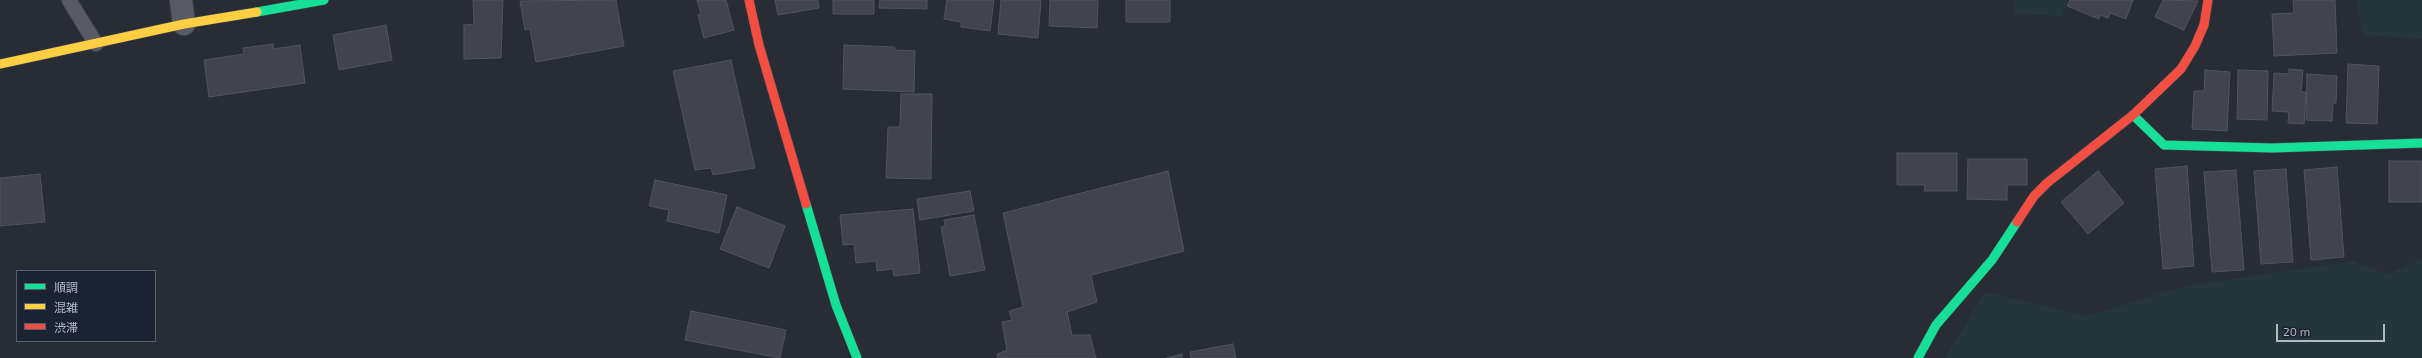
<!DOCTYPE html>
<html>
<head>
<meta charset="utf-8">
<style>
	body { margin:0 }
	#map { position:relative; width:2422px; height:358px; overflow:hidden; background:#282c35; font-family:"Exo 2","Noto Sans JP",sans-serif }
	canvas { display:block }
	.legend { position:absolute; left:16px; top:270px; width:140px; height:72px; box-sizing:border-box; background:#1b2230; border:1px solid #575e6c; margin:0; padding:5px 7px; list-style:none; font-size:12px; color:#b1b8c7 }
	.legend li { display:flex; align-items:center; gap:8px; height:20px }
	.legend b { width:20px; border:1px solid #575e6c }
	.scale { position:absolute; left:2276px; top:324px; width:109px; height:18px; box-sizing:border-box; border:2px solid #b1b8c7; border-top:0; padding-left:5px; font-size:12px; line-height:14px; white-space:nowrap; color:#b1b8c7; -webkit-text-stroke:3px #1b2230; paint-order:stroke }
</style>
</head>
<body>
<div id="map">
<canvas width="2422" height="358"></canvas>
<ul class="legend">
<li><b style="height:5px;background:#16e098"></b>順調</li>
<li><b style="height:5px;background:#ffcf43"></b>混雑</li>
<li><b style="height:5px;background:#f24e42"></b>渋滞</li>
</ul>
<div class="scale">20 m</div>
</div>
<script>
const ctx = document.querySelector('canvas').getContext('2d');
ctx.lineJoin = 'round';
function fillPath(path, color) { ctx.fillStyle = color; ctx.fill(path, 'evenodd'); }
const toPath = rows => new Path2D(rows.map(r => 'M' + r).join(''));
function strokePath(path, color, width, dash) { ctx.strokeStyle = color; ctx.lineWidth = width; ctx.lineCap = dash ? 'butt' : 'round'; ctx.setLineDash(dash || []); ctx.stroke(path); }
fillPath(toPath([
	[2015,0,2067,0,2062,16,2014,14],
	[2357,0,2422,0,2422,39,2362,35],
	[2422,259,2422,358,1945,358,1985,292,2086,316,2186,286,2352,261,2387,274]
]), '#25363b');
const building = toPath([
	[473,0,503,0,501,58,464,59,464,25,474,24,473,0],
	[616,0,624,46,536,62,530,29,525,30,520,1,616,0],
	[697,0,726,0,734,30,704,38,698,15,701,14,697,0],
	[775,0,818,0,819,8,778,15,775,0],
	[833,0,874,0,874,14,833,14,833,0],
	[880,0,927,0,927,9,879,8,880,0],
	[947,0,994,0,990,31,961,27,961,22,944,19,947,0],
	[1001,0,1041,0,1038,38,998,34,1001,0],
	[1050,0,1098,0,1097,28,1049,26,1050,0],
	[1126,0,1170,0,1170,22,1126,22,1126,0],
	[2070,0,2133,0,2126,19,2110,13,2108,18,2100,15,2099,19,2067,6,2070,0],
	[2163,0,2198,1,2184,30,2155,17,2163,0],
	[2293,0,2335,0,2337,53,2274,56,2272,14,2294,13,2293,0],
	[386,25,392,60,339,70,333,35,386,25],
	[273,44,273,49,300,45,305,83,209,97,204,60,244,54,243,48,273,44],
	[844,45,895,47,894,50,915,51,914,92,843,89,844,45],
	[731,60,755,168,713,175,711,168,695,170,673,71,731,60],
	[2348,64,2379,66,2377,124,2346,123,2348,64],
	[2289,69,2303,70,2301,92,2306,92,2304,124,2288,123,2289,112,2272,111,2274,73,2289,74,2289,69],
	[2205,70,2230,72,2227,131,2192,129,2194,91,2204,91,2205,70],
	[2238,70,2268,71,2267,120,2237,119,2238,70],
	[2307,74,2337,76,2336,103,2333,103,2332,121,2306,120,2307,74],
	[901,94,932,94,931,179,886,178,888,127,900,127,901,94],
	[1897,153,1957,153,1957,191,1924,191,1925,185,1897,185,1897,153],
	[1968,159,2027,159,2027,185,2007,185,2007,200,1967,199,1968,159],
	[2389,161,2422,161,2422,202,2389,202,2389,161],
	[2187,166,2194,266,2163,269,2155,169,2187,166],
	[2337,167,2344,257,2311,260,2304,170,2337,167],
	[2286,169,2293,262,2261,264,2254,171,2286,169],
	[2236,170,2244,270,2212,272,2204,172,2236,170],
	[1168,171,1184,251,1091,275,1097,302,1067,312,1072,335,1090,335,1096,358,998,358,997,354,1007,350,1002,322,1012,320,1009,311,1023,307,1003,213,1168,171],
	[2098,171,2124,203,2088,234,2061,202,2098,171],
	[40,174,45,222,0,226,0,178,40,174],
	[655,180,727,195,719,233,667,221,669,210,649,206,655,180],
	[970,191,974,211,920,220,917,199,970,191],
	[737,207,785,226,769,268,720,249,737,207],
	[913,209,920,273,894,276,893,269,877,271,876,261,856,263,854,244,843,245,840,215,913,209],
	[974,215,985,270,950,276,941,227,945,226,944,220,974,215],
	[691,311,786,330,780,358,685,340,691,311],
	[1233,344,1236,358,1191,358,1190,352,1233,344],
	[1182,354,1182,358,1166,358,1182,354]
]);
fillPath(building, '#41444c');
strokePath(building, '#50545d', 1);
const lane = toPath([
	[69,0,96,44]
]);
const street = toPath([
	[181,0,184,24]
]);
const fast = toPath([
	[257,12,324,0],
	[2133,115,2164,145,2272,148,2422,143],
	[806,204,836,305,857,358],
	[1918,358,1936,325,1992,260,2017,222]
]);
const slow = toPath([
	[0,64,184,24,257,12]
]);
const jam = toPath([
	[749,0,759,45,806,204],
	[2017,222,2034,196,2047,183,2133,115,2181,69,2195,46,2204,25,2208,0]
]);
strokePath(lane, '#44474e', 16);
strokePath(street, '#44474e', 24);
strokePath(fast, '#44474e', 10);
strokePath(slow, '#44474e', 10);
strokePath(jam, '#44474e', 10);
strokePath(lane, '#585b63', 14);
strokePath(street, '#585b63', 22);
strokePath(fast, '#16e098', 9);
strokePath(slow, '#ffcf43', 9);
strokePath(jam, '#f24e42', 9);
</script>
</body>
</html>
